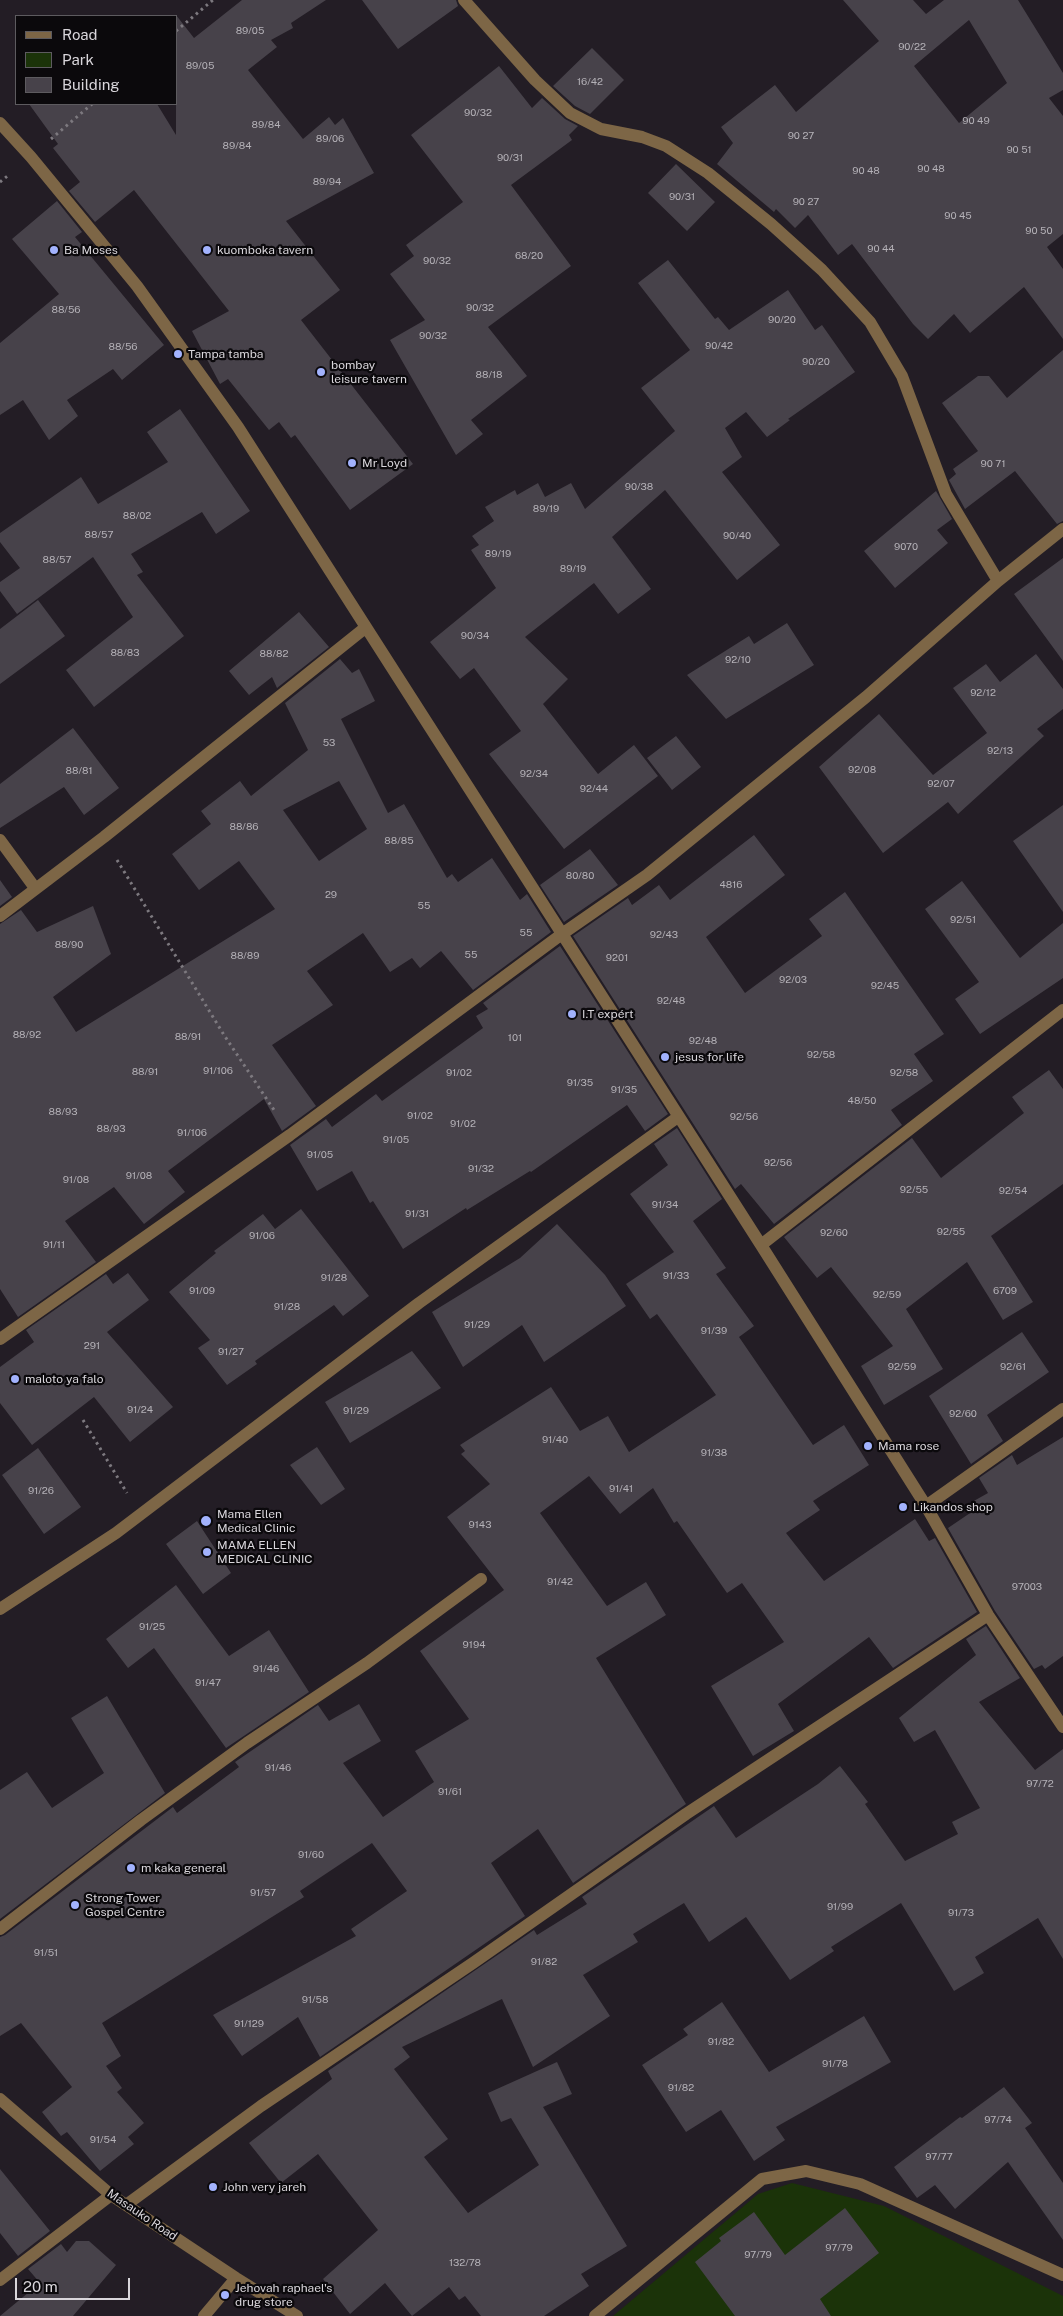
<!DOCTYPE html>
<html>
<head>
<meta charset="utf-8">
<style>
	body { margin:0 }
	#map { position:relative; width:1063px; height:2316px; overflow:hidden; background:#231d25; font-family:"Public Sans",sans-serif }
	canvas { display:block }
	.legend { position:absolute; left:15px; top:15px; width:162px; height:90px; box-sizing:border-box; background:#0b090c; border:1px solid #5d5b5f; margin:0; padding:6px 9px; list-style:none; font-size:15px; color:#d9d6db }
	.legend li { display:flex; align-items:center; gap:10px; height:25px }
	.legend b { width:25px; border:1px solid #5d5b5f }
	.scale { position:absolute; left:15px; top:2278px; width:115px; height:22px; box-sizing:border-box; border:2px solid #d9d6db; border-top:0; padding-left:6px; font-size:15px; line-height:18px; white-space:nowrap; color:#d9d6db; -webkit-text-stroke:4px #0b090c; paint-order:stroke }
</style>
</head>
<body>
<div id="map">
<canvas width="1063" height="2316"></canvas>
<ul class="legend">
<li><b style="height:6px;background:#7d6646"></b>Road</li>
<li><b style="height:14px;background:#1b3309"></b>Park</li>
<li><b style="height:14px;background:#47424a"></b>Building</li>
</ul>
<div class="scale">20 m</div>
</div>
<script>
const ctx = document.querySelector('canvas').getContext('2d');
ctx.lineJoin = 'round';
function fillPath(path, color) { ctx.fillStyle = color; ctx.fill(path, 'evenodd'); }
const toPath = rows => new Path2D(rows.map(r => 'M' + r).join(''));
function strokePath(path, color, width, dash) { ctx.strokeStyle = color; ctx.lineWidth = width; ctx.lineCap = dash ? 'butt' : 'round'; ctx.setLineDash(dash || []); ctx.stroke(path); }
function label(font, color, halo, rows, align = 'center') {
  ctx.font = font + ' "Public Sans",sans-serif'; ctx.lineWidth = 4.5; ctx.setLineDash([]); ctx.textBaseline = 'middle'; ctx.strokeStyle = halo; ctx.fillStyle = color; for (const [text, x, y, turn = 0] of rows) {
    ctx.save(); ctx.translate(x, y); ctx.rotate((+turn || 0) * Math.PI / 180); ctx.textAlign = isNaN(turn) ? turn : align; if (halo) ctx.strokeText(text, 0, 0); ctx.fillText(text, 0, 0); ctx.restore();
  }
}
fillPath(toPath([
	[792,2183,884,2206,1063,2296,1063,2316,613,2316,758,2194]
]), '#1b3309');
fillPath(toPath([
	[242,0,326,0,291,23,293,28,271,40,277,47,248,70,303,139,329,117,335,125,343,118,374,173,286,221,340,290,301,320,413,464,350,510,295,435,291,438,279,422,269,430,228,379,220,384,192,331,229,311,134,190,95,222,69,191,80,182,53,148,58,144,29,104,157,104,176,135,176,15,194,38],
	[362,0,456,0,458,6,398,49],
	[843,0,913,0,926,14,944,0,1018,0,1063,73,1063,90,1049,98,1063,116,1063,234,1047,247,1063,269,1063,339,1024,287,970,333,954,314,928,339,913,324,852,244,838,255,808,215,795,228,776,209,774,212,717,164,733,143,721,127,775,85,796,112,879,41],
	[969,20,1007,83,959,123,914,66],
	[592,48,624,80,590,114,575,106,553,86],
	[499,66,532,108,542,98,565,119,578,126,569,135,572,140,511,185,571,266,488,327,527,376,471,420,483,434,456,455,390,340,425,320,390,274,414,256,406,245,463,202,411,135],
	[676,164,715,202,687,231,648,193],
	[57,201,82,232,75,237,164,345,122,380,113,369,67,400,78,416,49,440,23,400,0,415,0,343,59,294,12,239],
	[668,260,715,319,718,317,729,330,788,290,815,330,822,325,855,372,788,419,790,420,767,437,746,412,725,428,742,457,722,472,780,545,737,580,665,490,612,537,651,589,618,614,594,583,525,637,568,679,543,704,598,774,634,745,658,776,564,849,489,754,521,731,474,668,460,679,430,642,496,588,471,550,479,545,472,536,494,521,485,507,515,490,517,495,538,483,545,497,571,483,585,509,675,431,641,388,690,350,638,283],
	[1063,350,1063,521,1057,524,1015,471,965,509,949,480,956,474,953,469,978,451,942,403,978,376,989,376,1007,398],
	[180,409,250,511,216,534,202,512,131,554,143,572,137,575,184,636,94,707,66,670,133,617,93,557,17,614,0,591,0,582,20,568,0,542,0,533,81,477,98,504,168,462,147,432],
	[936,491,952,519,937,530,948,543,895,588,864,551],
	[1063,558,1063,661,1014,594],
	[38,600,65,636,0,684,0,629],
	[299,612,329,647,277,688,272,677,249,695,229,671],
	[787,623,814,665,726,719,687,675,749,636,754,644],
	[1036,654,1063,689,1063,709,1037,729,1044,736,958,814,948,802,883,853,819,767,879,714,933,775,987,733,953,688,986,664,1000,682],
	[340,659,352,673,359,669,375,701,341,719,388,813,404,804,447,878,452,874,458,882,492,858,520,900,527,894,551,932,473,990,441,951,420,968,412,958,390,972,363,933,307,971,333,1005,272,1045,316,1106,282,1131,264,1099,168,1171,185,1192,144,1224,114,1187,65,1221,96,1262,18,1317,0,1289,0,924,21,910,37,932,93,906,111,954,53,997,76,1032,275,909,239,861,199,890,172,854,211,824,201,811,240,781,251,796,308,750,285,703],
	[339,781,367,829,319,861,283,810],
	[73,728,119,788,84,815,64,787,0,828,0,784],
	[676,736,701,767,672,790,647,758],
	[1063,805,1063,912,1013,841],
	[754,835,785,875,706,937,745,993,822,936,809,919,845,892,944,1034,914,1054,933,1081,891,1110,902,1125,774,1224,741,1184,735,1189,573,936,628,898,632,905,659,885,670,900],
	[590,849,618,885,564,922,540,885],
	[0,880,12,897,0,906],
	[962,881,1020,958,1063,923,1063,978,980,1034,955,999,979,982,925,909],
	[560,946,668,1114,645,1131,627,1105,531,1172,530,1171,467,1210,466,1208,403,1249,373,1201,370,1203,352,1171,317,1191,290,1145,326,1119,332,1127,376,1094,382,1101,483,1028,476,1016,488,1009,483,1003],
	[1049,1070,1063,1089,1063,1184,991,1236,1033,1302,1003,1320,967,1262,906,1309,943,1369,884,1405,861,1366,893,1346,831,1267,817,1278,784,1237,912,1138,941,1178,1024,1113,1012,1097],
	[677,1128,722,1199,693,1221,726,1268,716,1274,754,1326,739,1337,813,1445,844,1425,869,1465,813,1501,820,1510,786,1533,824,1581,915,1519,929,1541,935,1538,977,1612,893,1668,869,1637,778,1704,794,1731,753,1756,711,1686,784,1642,742,1583,727,1593,677,1521,674,1523,653,1488,620,1514,589,1476,540,1513,607,1606,646,1582,666,1615,596,1658,686,1804,573,1883,538,1829,491,1863,525,1916,320,2057,298,2017,242,2056,213,2015,356,1936,351,1929,407,1891,372,1843,300,1891,304,1897,102,2023,121,2056,106,2066,122,2088,117,2092,144,2123,128,2137,134,2144,100,2171,67,2132,61,2136,42,2112,72,2087,21,2023,0,2036,0,1937,5,1935,173,1807,177,1813,239,1767,235,1762,318,1705,329,1721,359,1704,381,1741,343,1763,383,1817,434,1782,415,1751,469,1719,420,1651,504,1590,447,1517,490,1484,461,1454,465,1451,460,1445,551,1387,580,1431,608,1416,629,1452,716,1395,657,1314,650,1319,626,1284,674,1252,630,1194,668,1165,654,1144],
	[301,1209,369,1296,343,1316,334,1305,255,1361,257,1364,227,1385,198,1348,210,1340,169,1292,216,1253,214,1251,263,1214,275,1229],
	[557,1224,605,1275,626,1306,544,1362,522,1325,463,1367,432,1312,520,1258],
	[128,1273,149,1300,107,1332,173,1407,130,1442,94,1397,32,1445,0,1403,0,1367,34,1342,26,1330,106,1274,113,1284],
	[1022,1332,1049,1372,987,1415,1003,1441,971,1464,929,1396],
	[412,1351,441,1388,350,1443,325,1402],
	[1063,1437,1063,1656,1045,1669,1042,1665,1034,1669,995,1611,948,1528,976,1509,972,1502,988,1493,979,1478,1012,1455,1017,1465],
	[317,1447,345,1489,321,1505,290,1465],
	[38,1448,81,1507,44,1534,2,1475],
	[197,1521,231,1573,203,1594,166,1544],
	[176,1585,229,1656,269,1630,309,1692,226,1748,154,1648,128,1668,106,1639],
	[986,1626,1020,1678,979,1702,1035,1770,1063,1749,1063,1959,1038,1918,975,1957,984,1973,954,1991,901,1903,831,1947,834,1951,790,1980,746,1917,709,1942,684,1903,633,1934,638,1942,583,1975,610,2016,533,2067,502,1999,402,2047,410,2057,394,2069,448,2139,424,2157,468,2213,539,2165,511,2118,501,2122,488,2093,557,2062,572,2094,543,2107,627,2246,581,2274,589,2286,544,2316,481,2316,465,2296,459,2300,449,2287,412,2316,385,2283,350,2314,323,2279,378,2230,318,2154,281,2183,249,2143,332,2079,328,2071,534,1930,537,1935,587,1904,582,1897,714,1806,736,1838,818,1784,840,1766,868,1802,865,1804,905,1861,958,1834,952,1822,980,1808,935,1730,914,1742,899,1718,976,1655,966,1639],
	[107,1696,165,1793,0,1919,0,1790,27,1772,52,1808,104,1773,71,1718],
	[722,2002,769,2072,864,2016,891,2062,776,2127,785,2140,754,2161,721,2110,686,2132,642,2065,688,2035,683,2029],
	[1004,2087,1032,2123,1025,2128,1063,2183,1063,2240,1008,2162,955,2209,935,2185,917,2198,894,2167,960,2117,962,2118],
	[0,2169,50,2231,18,2256,0,2233],
	[845,2208,879,2253,820,2299,831,2316,735,2316,695,2262,721,2241,719,2238,754,2212,785,2255],
	[76,2241,89,2241,116,2265,73,2316,0,2316,40,2283,28,2269,61,2244,67,2252]
]), '#47424a');
strokePath(toPath([
	[176,31,213,0],
	[51,139,92,104],
	[0,182,10,174],
	[117,860,224,1035,276,1113],
	[83,1420,127,1493]
]), '#7d797f', 3, [2.5, 4]);
strokePath(toPath([
	[464,0,535,80,570,113,601,129,642,137,666,146,708,173,771,224,822,270,870,322,902,376,946,494,998,581],
	[0,123,31,157,137,286,238,427,761,1245,926,1506,988,1615,1063,1727],
	[0,840,35,888],
	[0,916,104,837,365,628],
	[761,1245,1063,1010],
	[0,1339,290,1135,562,934,647,875,866,697,998,581,1063,529],
	[926,1506,1063,1409],
	[0,1609,116,1533,419,1303,678,1117],
	[0,1929,141,1820,247,1743,367,1663,481,1579],
	[0,2099,111,2195,236,2278,297,2316],
	[126,2205,261,2106,473,1963,686,1814,988,1615],
	[0,2280,111,2195],
	[204,2316,236,2278],
	[595,2316,762,2179,806,2171,860,2184,1063,2275]
]), '#7d6646', 12);
for (const [x, y, r, color] of [
	[54,250,5,"#a2b2fd"],
	[207,250,5,"#a2b2fd"],
	[178,354,5,"#a2b2fd"],
	[321,372,5,"#a2b2fd"],
	[352,463,5,"#a2b2fd"],
	[572,1014,5,"#a2b2fd"],
	[665,1057,5,"#a2b2fd"],
	[15,1379,5,"#a2b2fd"],
	[868,1446,5,"#a2b2fd"],
	[903,1507,5,"#a2b2fd"],
	[206,1521,6,"#a2b2fd"],
	[207,1552,5,"#a2b2fd"],
	[131,1868,5,"#a2b2fd"],
	[75,1905,5,"#a2b2fd"],
	[213,2187,5,"#a2b2fd"],
	[225,2295,5,"#a2b2fd"]
]) { const dot = new Path2D(); dot.arc(x, y, r, 0, 2 * Math.PI); ctx.fillStyle = color; ctx.fill(dot); strokePath(dot, '#0b090c', 2); }
label('10px', '#b4b1b7', null, [
	["89/05",250,31],
	["90/22",912,47],
	["89/05",200,66],
	["16/42",590,82],
	["90/32",478,113],
	["90 49",976,121],
	["89/84",266,125],
	["90 27",801,136],
	["89/06",330,139],
	["89/84",237,146],
	["90 51",1019,150],
	["90/31",510,158],
	["90 48",931,169],
	["90 48",866,171],
	["89/94",327,182],
	["90/31",682,197],
	["90 27",806,202],
	["90 45",958,216],
	["90 50",1039,231],
	["90 44",881,249],
	["68/20",529,256],
	["90/32",437,261],
	["90/32",480,308],
	["88/56",66,310],
	["90/20",782,320],
	["90/32",433,336],
	["90/42",719,346],
	["88/56",123,347],
	["90/20",816,362],
	["88/18",489,375],
	["90 71",993,464],
	["90/38",639,487],
	["89/19",546,509],
	["88/02",137,516],
	["88/57",99,535],
	["90/40",737,536],
	["9070",906,547],
	["89/19",498,554],
	["88/57",57,560],
	["89/19",573,569],
	["90/34",475,636],
	["88/83",125,653],
	["88/82",274,654],
	["92/10",738,660],
	["92/12",983,693],
	["53",329,743],
	["92/13",1000,751],
	["92/08",862,770],
	["88/81",79,771],
	["92/34",534,774],
	["92/07",941,784],
	["92/44",594,789],
	["88/86",244,827],
	["88/85",399,841],
	["80/80",580,876],
	["4816",731,885],
	["29",331,895],
	["55",424,906],
	["92/51",963,920],
	["55",526,933],
	["92/43",664,935],
	["88/90",69,945],
	["55",471,955],
	["88/89",245,956],
	["9201",617,958],
	["92/03",793,980],
	["92/45",885,986],
	["92/48",671,1001],
	["88/92",27,1035],
	["88/91",188,1037],
	["101",515,1038],
	["92/48",703,1041],
	["92/58",821,1055],
	["91/106",218,1071],
	["88/91",145,1072],
	["91/02",459,1073],
	["92/58",904,1073],
	["91/35",580,1083],
	["91/35",624,1090],
	["48/50",862,1101],
	["88/93",63,1112],
	["91/02",420,1116],
	["92/56",744,1117],
	["91/02",463,1124],
	["88/93",111,1129],
	["91/106",192,1133],
	["91/05",396,1140],
	["91/05",320,1155],
	["92/56",778,1163],
	["91/32",481,1169],
	["91/08",139,1176],
	["91/08",76,1180],
	["92/55",914,1190],
	["92/54",1013,1191],
	["91/34",665,1205],
	["91/31",417,1214],
	["92/55",951,1232],
	["92/60",834,1233],
	["91/06",262,1236],
	["91/11",54,1245],
	["91/33",676,1276],
	["91/28",334,1278],
	["91/09",202,1291],
	["6709",1005,1291],
	["92/59",887,1295],
	["91/28",287,1307],
	["91/29",477,1325],
	["91/39",714,1331],
	["291",92,1346],
	["91/27",231,1352],
	["92/59",902,1367],
	["92/61",1013,1367],
	["91/24",140,1410],
	["91/29",356,1411],
	["92/60",963,1414],
	["91/40",555,1440],
	["91/38",714,1453],
	["91/41",621,1489],
	["91/26",41,1491],
	["9143",480,1525],
	["91/42",560,1582],
	["97003",1027,1587],
	["91/25",152,1627],
	["9194",474,1645],
	["91/46",266,1669],
	["91/47",208,1683],
	["91/46",278,1768],
	["97/72",1040,1784],
	["91/61",450,1792],
	["91/60",311,1855],
	["91/57",263,1893],
	["91/99",840,1907],
	["91/73",961,1913],
	["91/51",46,1953],
	["91/82",544,1962],
	["91/58",315,2000],
	["91/129",249,2024],
	["91/82",721,2042],
	["91/78",835,2064],
	["91/82",681,2088],
	["97/74",998,2120],
	["91/54",103,2140],
	["97/77",939,2157],
	["97/79",839,2248],
	["97/79",758,2255],
	["132/78",465,2263]
]);
label('12px', '#d9d6db', '#0b090c', [
	["Ba Moses",64,250],
	["kuomboka tavern",217,250],
	["Tampa tamba",188,354],
	["bombay",331,365],
	["leisure tavern",331,379],
	["Mr Loyd",362,463],
	["I.T expért",582,1014],
	["jesus for life",675,1057],
	["maloto ya falo",25,1379],
	["Mama rose",878,1446],
	["Likandos shop",913,1507],
	["Mama Ellen",217,1514],
	["Medical Clinic",217,1528],
	["MAMA ELLEN",217,1545],
	["MEDICAL CLINIC",217,1559],
	["m kaka general",141,1868],
	["Strong Tower",85,1898],
	["Gospel Centre",85,1912],
	["John very jareh",223,2187],
	["Jehovah raphael's",235,2288],
	["drug store",235,2302]
], 'left');
label('12px', '#d9d6db', '#0b090c', [
	["Masauko Road",142,2215,34]
]);
</script>
</body>
</html>
